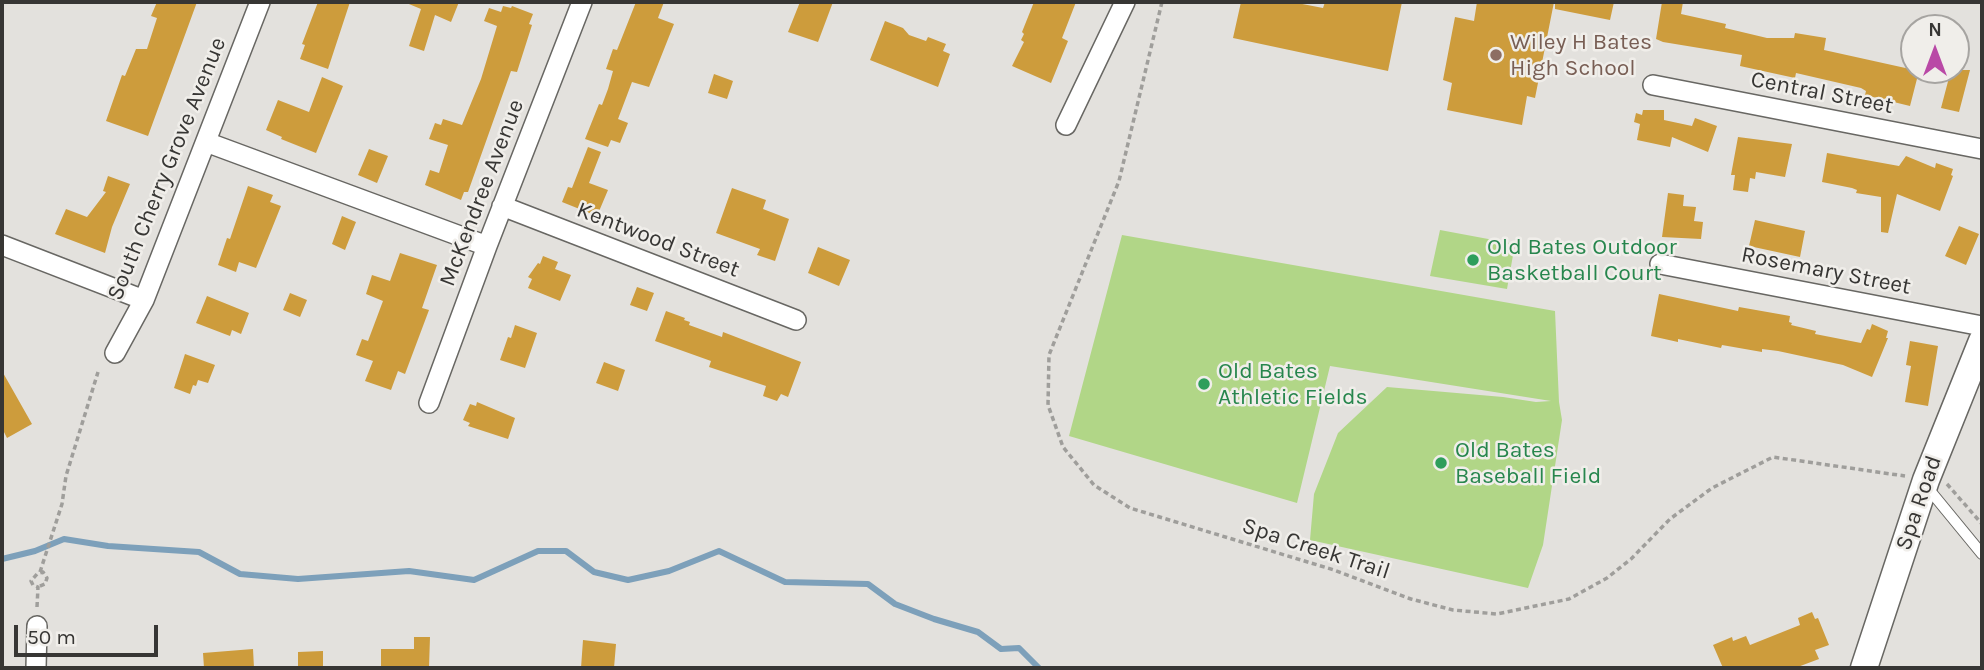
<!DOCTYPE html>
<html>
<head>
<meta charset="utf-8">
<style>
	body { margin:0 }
	#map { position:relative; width:1984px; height:670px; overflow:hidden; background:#e3e1dd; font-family:Karla,sans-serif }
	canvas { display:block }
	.frame { position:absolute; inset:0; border:4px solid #373634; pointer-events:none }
	.north { position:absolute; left:1900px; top:14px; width:70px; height:70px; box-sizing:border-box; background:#f0eeea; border:2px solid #a6a4a1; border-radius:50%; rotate:0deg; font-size:19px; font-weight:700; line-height:28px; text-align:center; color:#373634 }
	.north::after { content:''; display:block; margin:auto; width:24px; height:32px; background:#b949a6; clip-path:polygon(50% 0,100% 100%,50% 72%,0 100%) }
	.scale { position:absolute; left:14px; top:625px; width:144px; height:32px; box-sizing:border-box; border:4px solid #373634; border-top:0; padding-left:9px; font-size:21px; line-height:24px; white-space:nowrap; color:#373634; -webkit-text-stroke:5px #f0eeea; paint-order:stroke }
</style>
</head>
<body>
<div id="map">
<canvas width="1984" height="670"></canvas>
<div class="frame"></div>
<div class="north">N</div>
<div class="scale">50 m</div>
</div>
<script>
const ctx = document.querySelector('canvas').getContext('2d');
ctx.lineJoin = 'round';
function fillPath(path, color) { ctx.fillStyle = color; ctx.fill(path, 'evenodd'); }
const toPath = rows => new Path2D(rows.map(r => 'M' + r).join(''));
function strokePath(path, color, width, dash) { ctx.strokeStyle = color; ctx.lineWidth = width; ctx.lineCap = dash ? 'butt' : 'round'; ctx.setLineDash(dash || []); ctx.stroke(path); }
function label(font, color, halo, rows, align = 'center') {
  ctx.font = font + ' Karla,sans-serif'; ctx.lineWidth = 5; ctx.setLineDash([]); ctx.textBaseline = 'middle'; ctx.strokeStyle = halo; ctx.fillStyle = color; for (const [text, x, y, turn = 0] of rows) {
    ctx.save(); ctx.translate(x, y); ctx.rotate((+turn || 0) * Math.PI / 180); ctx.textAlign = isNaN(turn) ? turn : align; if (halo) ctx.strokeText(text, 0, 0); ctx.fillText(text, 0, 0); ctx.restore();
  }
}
fillPath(toPath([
	[1440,230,1515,244,1507,289,1430,276],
	[1122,235,1555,311,1559,402,1562,420,1543,545,1528,588,1310,540,1314,494,1338,433,1387,387,1503,397,1536,402,1551,401,1330,366,1297,503,1069,436]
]), '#b1d687');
strokePath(toPath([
	[2,559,35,551,64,539,108,546,199,552,240,574,298,579,409,571,474,580,538,551,566,551,594,572,628,580,669,571,719,551,785,582,868,584,895,604,934,619,978,632,1001,649,1019,648,1039,668]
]), '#7da0ba', 6);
fillPath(toPath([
	[157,2,197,2,148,136,106,121,122,75,125,76,136,49,147,49,157,18,151,16],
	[318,2,350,2,328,69,300,59,305,45,302,44],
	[404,2,459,2,451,22,435,15,424,51,409,46,421,9],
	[636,2,664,2,658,18,674,24,649,87,632,82,618,119,628,123,620,143,611,140,608,147,585,139,599,104,602,105,608,89,613,71,606,69,613,49,617,50],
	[800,2,833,2,818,42,788,32],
	[1034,2,1076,2,1062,38,1068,41,1051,83,1012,66,1024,42,1021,40,1024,34,1022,32],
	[1241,2,1292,2,1323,8,1325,2,1402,2,1388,71,1233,38],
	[1477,2,1554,2,1535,98,1527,96,1522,125,1447,110,1452,83,1443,80,1455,17,1474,21],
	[1555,2,1614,2,1610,20,1555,9],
	[1662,2,1683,2,1681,14,1726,24,1725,28,1767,38,1794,38,1795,33,1826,38,1824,50,1919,71,1910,106,1865,95,1866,91,1861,88,1796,73,1795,78,1740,66,1742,55,1663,42,1656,39],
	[503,6,511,8,512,6,533,14,529,24,532,25,517,72,511,71,468,192,464,192,461,200,425,185,430,170,439,173,448,145,429,139,435,123,441,125,443,119,462,125,481,79,497,26,484,21,489,8,501,12],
	[885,21,903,28,909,35,926,41,928,37,946,44,943,51,950,54,938,87,870,60],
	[1951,70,1970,70,1959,112,1941,108],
	[714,74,733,81,727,99,708,93],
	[322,77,343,86,316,153,281,139,282,137,266,130,278,100,309,112],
	[1643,110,1664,110,1664,120,1692,126,1695,118,1717,126,1708,152,1672,137,1670,147,1637,140,1640,124,1634,122,1636,113,1642,115],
	[1738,137,1792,144,1785,177,1756,172,1755,179,1750,178,1748,192,1733,190,1735,175,1731,175],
	[588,147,601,152,589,183,608,190,597,216,562,202,568,187,572,188],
	[369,149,388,156,377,183,358,175],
	[1827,153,1899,166,1906,156,1935,168,1936,163,1953,169,1951,175,1953,176,1940,211,1897,194,1888,233,1881,232,1881,197,1856,193,1857,190,1852,188,1822,182],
	[108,176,130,184,112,227,105,253,55,234,66,209,87,217,106,192,103,191],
	[248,186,273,195,270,202,281,206,256,268,239,262,236,272,218,265,227,238,230,239],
	[732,188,766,200,763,209,789,219,775,261,757,255,760,249,716,233],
	[1668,193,1684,195,1683,206,1696,207,1694,221,1703,222,1701,239,1662,237],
	[342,216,356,222,345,250,332,244],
	[1755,220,1805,231,1800,257,1749,246],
	[1959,226,1979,234,1966,265,1945,256],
	[818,247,850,260,839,286,808,273],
	[400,253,437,265,422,308,429,310,405,374,398,371,391,390,365,381,373,361,356,355,362,339,368,341,383,301,366,294,372,275,390,281],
	[543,256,558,262,555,269,571,275,560,301,528,288,532,279,528,277,538,263,540,264],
	[637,287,654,293,647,311,630,305],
	[290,293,307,300,300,317,283,310],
	[1659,294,1738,311,1739,307,1790,316,1789,322,1792,323,1791,325,1816,331,1815,334,1861,343,1867,329,1870,330,1872,324,1888,331,1886,338,1888,338,1872,377,1843,365,1778,351,1762,349,1762,352,1722,345,1721,348,1678,339,1678,342,1651,336],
	[207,296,249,313,241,334,232,330,230,336,196,323],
	[666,311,685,318,684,320,690,322,689,325,722,337,723,332,801,362,788,397,781,394,777,401,763,396,766,386,709,367,711,361,655,341],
	[515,325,537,333,525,368,500,360,508,337,511,338],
	[1910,341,1938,346,1928,406,1905,402,1911,366,1906,365],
	[185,354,215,365,208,383,198,380,196,386,193,385,190,394,174,388],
	[604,362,625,370,618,391,596,383],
	[2,371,32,424,7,438,2,428],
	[477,402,515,418,508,439,468,426,470,423,463,420,470,404,476,406],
	[1812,612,1815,619,1818,618,1829,645,1815,650,1819,659,1795,668,1723,668,1713,645,1732,637,1733,641,1746,636,1750,645,1800,625,1798,618],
	[414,637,430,637,429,668,381,668,381,649,414,649],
	[583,640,616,644,614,668,581,668],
	[253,649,254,668,204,668,203,653],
	[323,651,323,668,298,668,298,652]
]), '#cd9c3c');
const service = toPath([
	[1927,487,1982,554]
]);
const minor = toPath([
	[1653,85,1982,149],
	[1066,125,1125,2],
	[206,142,487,246],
	[502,206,796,320],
	[2,245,144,300],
	[1660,264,1982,326],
	[115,353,144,300,260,2],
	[429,403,487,246,582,2],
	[36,668,37,626]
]);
const secondary = toPath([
	[1864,668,1926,480,1982,341]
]);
strokePath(service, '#686763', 12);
strokePath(minor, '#686763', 22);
strokePath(secondary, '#686763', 29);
strokePath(toPath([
	[1162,2,1119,181,1049,355,1048,405,1063,447,1094,485,1130,508,1334,570,1411,599,1453,610,1497,614,1569,599,1607,578,1631,559,1670,519,1712,488,1773,457,1905,476],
	[1947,484,1982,524],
	[40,572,62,504,66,476,98,372],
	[37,607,38,587,33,585,31,581,37,574,43,572,47,578,45,584,38,587]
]), '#9f9e9b', 3.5, [5, 3.5]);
strokePath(service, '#fff', 10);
strokePath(minor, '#fff', 19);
strokePath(secondary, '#fff', 26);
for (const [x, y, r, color] of [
	[1496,55,7,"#8d6e63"],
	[1473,260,7,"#2e9e5b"],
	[1204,384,7,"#2e9e5b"],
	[1441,463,7,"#2e9e5b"]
]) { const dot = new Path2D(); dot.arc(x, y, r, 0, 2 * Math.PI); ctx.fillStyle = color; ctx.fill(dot); strokePath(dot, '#f0eeea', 2.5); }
label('23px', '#785e54', '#f0eeea', [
	["Wiley H Bates",1510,42],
	["High School",1510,68]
], 'left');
label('23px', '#373634', '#f0eeea', [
	["Central Street",1822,93,11],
	["South Cherry Grove Avenue",167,169,-68],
	["McKendree Avenue",482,193,-69],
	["Kentwood Street",658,240,21],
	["Rosemary Street",1826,271,11],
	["Spa Road",1919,503,-71],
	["Spa Creek Trail",1316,549,18]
]);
label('23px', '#27864d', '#f0eeea', [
	["Old Bates Outdoor",1487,247],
	["Basketball Court",1487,273],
	["Old Bates",1218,371],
	["Athletic Fields",1218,397],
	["Old Bates",1455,450],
	["Baseball Field",1455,476]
], 'left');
</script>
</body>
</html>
